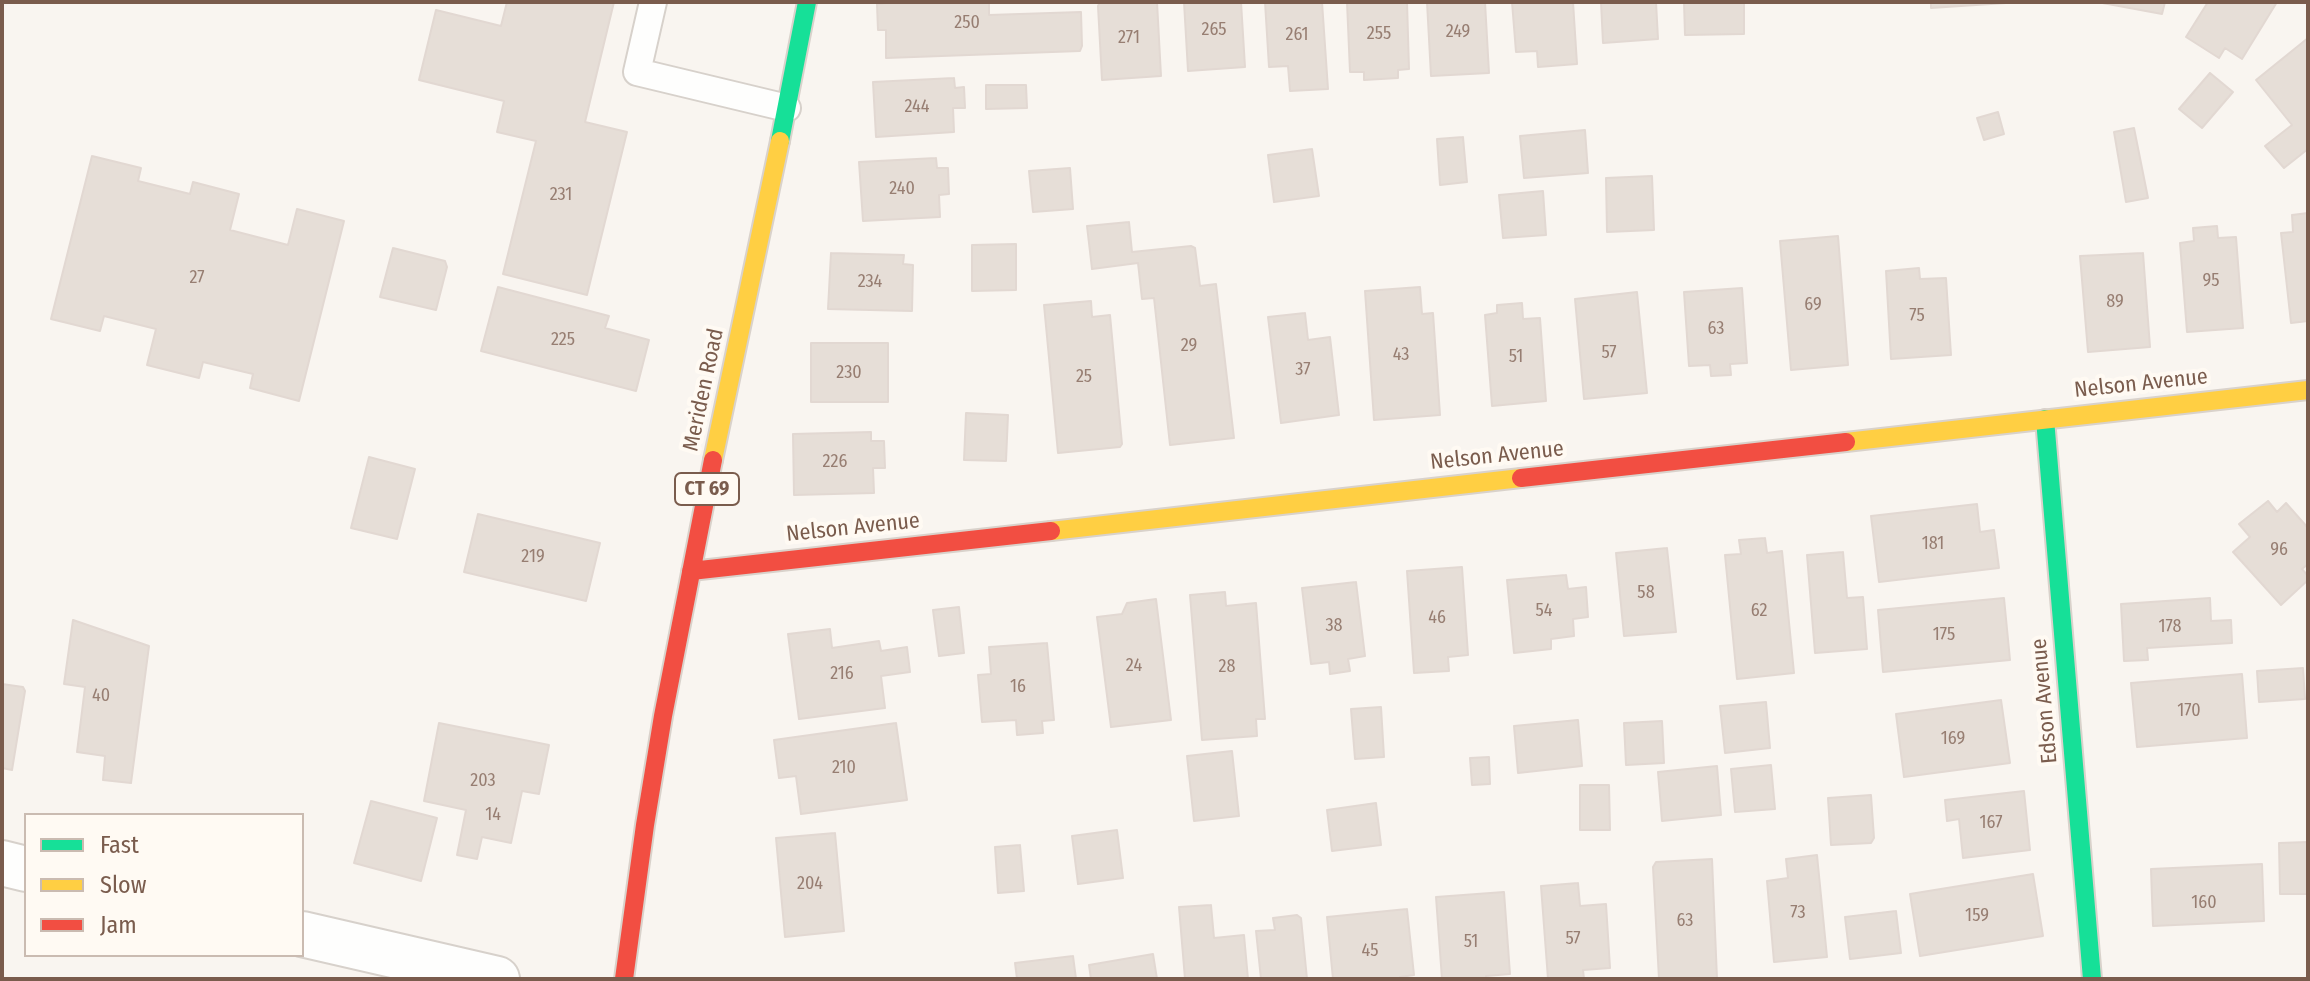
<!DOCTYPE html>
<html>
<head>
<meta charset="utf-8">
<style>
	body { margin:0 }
	#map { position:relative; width:2310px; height:981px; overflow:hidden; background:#f9f5f0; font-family:"Fira Sans Condensed",sans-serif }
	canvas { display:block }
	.frame { position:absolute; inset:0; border:4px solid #7a5c4d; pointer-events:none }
	.legend { position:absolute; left:24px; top:813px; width:280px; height:144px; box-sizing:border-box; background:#fffaf3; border:2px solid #cabbb1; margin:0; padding:10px 14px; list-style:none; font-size:24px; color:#7a5c4d }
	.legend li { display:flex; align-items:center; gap:16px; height:40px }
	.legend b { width:40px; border:2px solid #cabbb1 }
</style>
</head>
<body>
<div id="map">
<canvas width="2310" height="981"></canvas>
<div class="frame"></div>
<ul class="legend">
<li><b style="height:10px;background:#16e098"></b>Fast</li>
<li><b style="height:10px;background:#ffcf43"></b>Slow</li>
<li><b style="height:10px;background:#f24e42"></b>Jam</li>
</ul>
</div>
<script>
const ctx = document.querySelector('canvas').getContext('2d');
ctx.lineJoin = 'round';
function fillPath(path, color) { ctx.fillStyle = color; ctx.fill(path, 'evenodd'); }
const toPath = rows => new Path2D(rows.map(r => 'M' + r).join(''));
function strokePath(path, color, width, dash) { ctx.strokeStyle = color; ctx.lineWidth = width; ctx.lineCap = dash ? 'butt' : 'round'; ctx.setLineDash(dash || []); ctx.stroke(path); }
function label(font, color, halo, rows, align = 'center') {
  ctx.font = font + ' "Fira Sans Condensed",sans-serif'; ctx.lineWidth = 8; ctx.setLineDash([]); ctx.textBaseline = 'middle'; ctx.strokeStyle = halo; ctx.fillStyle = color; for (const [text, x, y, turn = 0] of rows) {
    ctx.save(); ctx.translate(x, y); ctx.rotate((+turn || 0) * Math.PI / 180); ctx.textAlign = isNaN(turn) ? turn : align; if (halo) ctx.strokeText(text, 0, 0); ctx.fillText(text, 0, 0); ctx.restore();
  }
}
const building = toPath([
	[507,2,614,2,585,122,627,132,587,295,503,274,536,141,497,132,504,101,419,80,436,10,501,26,507,2],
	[896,2,989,2,989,15,1081,12,1082,46,1080,51,886,58,886,30,878,30,877,4,896,2],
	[1100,2,1157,2,1161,76,1102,80,1098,6,1100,2],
	[1184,2,1241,2,1245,67,1188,71,1184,2],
	[1265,2,1322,2,1328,89,1290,91,1288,66,1269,67,1265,2],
	[1347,2,1407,2,1409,69,1398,70,1398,78,1364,80,1364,72,1350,72,1347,2],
	[1427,2,1485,2,1489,73,1431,76,1427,2],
	[1512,2,1573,2,1577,64,1538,67,1537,51,1516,52,1512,2],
	[1601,2,1656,2,1658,39,1603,43,1601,2],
	[1684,2,1744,2,1744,34,1685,35,1684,2],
	[1931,2,2006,2,2006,3,1931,8,1931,2],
	[2097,2,2165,2,2162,14,2097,2],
	[2208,2,2277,2,2242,59,2225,48,2219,58,2186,37,2208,2],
	[2308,38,2308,149,2284,168,2265,146,2292,125,2256,80,2308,38],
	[2210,73,2233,92,2202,128,2179,109,2210,73],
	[954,78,955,88,964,87,965,108,953,108,954,132,876,137,873,82,954,78],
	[986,85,1026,85,1027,108,986,109,986,85],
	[1998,112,2004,134,1984,140,1977,118,1998,112],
	[2134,128,2148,198,2126,202,2114,132,2134,128],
	[1585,130,1588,173,1524,178,1520,136,1585,130],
	[1463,137,1467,182,1440,185,1437,139,1463,137],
	[1312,149,1319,196,1274,202,1268,155,1312,149],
	[92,156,141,168,138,181,190,194,193,182,239,194,230,230,288,245,297,209,344,221,299,401,250,388,253,374,203,362,199,378,147,365,156,329,104,316,100,331,51,319,92,156],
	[936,158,937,168,948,168,949,194,939,195,940,217,863,221,859,162,936,158],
	[1070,168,1073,209,1033,212,1029,171,1070,168],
	[1652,176,1654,230,1607,232,1606,178,1652,176],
	[1543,191,1546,235,1503,238,1499,195,1543,191],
	[2308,213,2308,321,2291,323,2281,233,2293,232,2292,215,2308,213],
	[1129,222,1132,252,1191,246,1195,248,1200,286,1216,284,1234,438,1170,445,1154,298,1142,299,1138,263,1092,269,1087,226,1129,222],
	[2217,226,2218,238,2236,237,2243,328,2187,332,2180,243,2194,241,2193,228,2217,226],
	[1838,236,1848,365,1791,370,1780,241,1838,236],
	[1016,244,1016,290,972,291,972,245,1016,244],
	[393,248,445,261,447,267,436,310,380,297,393,248],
	[831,253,904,255,903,264,913,265,912,311,828,309,831,253],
	[2143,253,2150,347,2088,352,2080,256,2143,253],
	[1919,268,1920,279,1946,278,1951,355,1891,359,1886,271,1919,268],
	[498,287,609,316,605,328,649,340,636,391,481,351,498,287],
	[1420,287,1422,314,1433,313,1440,415,1374,420,1365,291,1420,287],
	[1742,288,1747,363,1730,364,1731,375,1711,376,1710,365,1689,366,1684,292,1742,288],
	[1637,292,1647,393,1584,399,1575,299,1637,292],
	[1091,301,1092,317,1110,315,1122,444,1120,447,1058,453,1044,305,1091,301],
	[1522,303,1523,319,1540,318,1546,401,1492,406,1485,315,1497,313,1497,305,1522,303],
	[1305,313,1308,340,1330,337,1339,415,1281,423,1268,317,1305,313],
	[811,343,888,343,888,402,811,402,811,343],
	[966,413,1008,415,1006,461,964,460,966,413],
	[871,432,871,441,884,441,885,468,873,468,874,493,794,495,793,434,871,432],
	[369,457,415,469,397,539,351,528,369,457],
	[2268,501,2277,512,2286,503,2308,528,2308,564,2302,569,2308,576,2308,580,2281,605,2233,552,2250,537,2239,524,2268,501],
	[1977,504,1980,532,1994,530,1999,568,1879,582,1871,516,1977,504],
	[478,514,600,543,586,601,464,572,478,514],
	[1765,538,1767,553,1782,551,1794,673,1737,679,1725,555,1741,554,1739,540,1765,538],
	[1667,548,1676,632,1624,636,1616,553,1667,548],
	[1843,552,1847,598,1863,597,1867,649,1815,653,1807,555,1843,552],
	[1462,567,1468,655,1448,657,1449,671,1414,673,1407,571,1462,567],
	[1566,575,1568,589,1586,587,1588,617,1573,619,1574,636,1551,639,1551,649,1514,653,1507,580,1566,575],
	[1356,582,1365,656,1348,659,1350,671,1330,674,1329,662,1311,664,1302,588,1356,582],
	[1225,592,1226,606,1256,603,1265,719,1256,719,1257,736,1202,740,1190,595,1225,592],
	[2004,598,2010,660,1883,672,1878,610,2004,598],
	[2210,598,2211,621,2231,620,2232,643,2147,648,2148,660,2124,661,2121,604,2210,598],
	[1156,599,1171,720,1111,727,1097,617,1122,614,1127,603,1156,599],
	[959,607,964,653,939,656,933,610,959,607],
	[73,620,149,646,131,783,103,780,105,756,77,752,85,687,64,684,73,620],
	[830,629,832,648,879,641,881,651,907,647,910,672,881,676,885,708,799,719,788,634,830,629],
	[1047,643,1054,720,1042,721,1043,733,1017,735,1016,720,982,722,978,675,991,674,989,647,1047,643],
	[2303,668,2305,699,2259,702,2257,671,2303,668],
	[2242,674,2247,738,2137,747,2131,683,2242,674],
	[2,684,23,687,25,691,12,770,2,768,2,684],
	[2001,700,2010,763,1904,777,1896,714,2001,700],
	[1766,702,1770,748,1725,753,1720,706,1766,702],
	[1381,707,1384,757,1355,759,1351,709,1381,707],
	[1578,720,1582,766,1518,773,1514,726,1578,720],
	[1662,721,1664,763,1626,765,1624,723,1662,721],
	[439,723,549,745,539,794,522,791,511,843,482,837,477,859,457,855,466,810,424,801,439,723],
	[896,723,907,800,801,814,796,776,779,778,774,740,896,723],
	[1232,751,1239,816,1194,821,1187,756,1232,751],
	[1489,757,1490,784,1472,785,1470,758,1489,757],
	[1771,765,1775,809,1735,812,1731,769,1771,765],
	[1717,766,1721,815,1662,821,1658,772,1717,766],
	[1580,785,1609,785,1610,830,1580,830,1580,785],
	[2024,791,2030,850,1963,858,1959,819,1947,821,1945,800,2024,791],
	[1871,795,1874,838,1871,843,1831,845,1828,798,1871,795],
	[371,801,437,818,421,881,354,863,371,801],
	[1376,803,1381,845,1332,851,1327,810,1376,803],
	[1117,830,1123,878,1078,884,1072,836,1117,830],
	[835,833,844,931,785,937,776,838,835,833],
	[2308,842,2308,894,2280,894,2279,843,2308,842],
	[1020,845,1024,891,998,893,995,847,1020,845],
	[1817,855,1827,957,1774,962,1767,881,1788,878,1786,859,1817,855],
	[1712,859,1717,979,1659,979,1653,867,1656,862,1712,859],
	[2262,864,2264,921,2153,926,2151,869,2262,864],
	[2033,874,2043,936,1920,956,1910,894,2033,874],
	[1578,883,1580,906,1606,904,1610,968,1583,970,1584,979,1548,979,1541,886,1578,883],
	[1504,892,1510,974,1486,976,1486,979,1442,979,1436,897,1504,892],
	[1211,905,1214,938,1244,935,1248,979,1185,979,1179,907,1211,905],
	[1407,909,1414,975,1400,977,1400,979,1333,979,1327,917,1407,909],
	[1896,911,1901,953,1850,959,1845,917,1896,911],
	[1297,915,1301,918,1307,979,1261,979,1256,931,1275,930,1273,918,1297,915],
	[1153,954,1157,979,1091,979,1089,965,1153,954],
	[1073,956,1076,979,1017,979,1015,963,1073,956]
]);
fillPath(building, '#e6ded7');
strokePath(building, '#e2d8d2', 2);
const lane = toPath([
	[653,2,637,72,787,108]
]);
const street = toPath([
	[2,863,26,869],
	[302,934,497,979]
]);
const fast = toPath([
	[780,141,807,2],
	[2045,419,2092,979]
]);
const slow = toPath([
	[1846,442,2308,390],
	[713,460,780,141],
	[1051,531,1521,478]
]);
const jam = toPath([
	[1521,478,1846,442],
	[691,571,1051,531],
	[624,979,645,825,663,716,713,460]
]);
strokePath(lane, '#d7d1cb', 30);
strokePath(street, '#d7d1cb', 48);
strokePath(fast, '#d9d2cb', 22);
strokePath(slow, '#d9d2cb', 22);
strokePath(jam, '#d9d2cb', 22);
strokePath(lane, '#fefefd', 26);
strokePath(street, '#fefefd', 44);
strokePath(fast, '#16e098', 18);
strokePath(slow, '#ffcf43', 18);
strokePath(jam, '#f24e42', 18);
label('18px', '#977e72', null, [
	["250",967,23],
	["265",1214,30],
	["249",1458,32],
	["255",1379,34],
	["261",1297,35],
	["271",1129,38],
	["244",917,107],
	["240",902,189],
	["231",561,195],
	["27",197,278],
	["95",2211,281],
	["234",870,282],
	["89",2115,302],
	["69",1813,305],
	["75",1917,316],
	["63",1716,329],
	["225",563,340],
	["29",1189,346],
	["57",1609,353],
	["43",1401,355],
	["51",1516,357],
	["37",1303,370],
	["230",849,373],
	["25",1084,377],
	["226",835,462],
	["181",1933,544],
	["96",2279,550],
	["219",533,557],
	["58",1646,593],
	["54",1544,611],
	["62",1759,611],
	["46",1437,618],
	["38",1334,626],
	["178",2170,627],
	["175",1944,635],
	["24",1134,666],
	["28",1227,667],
	["216",842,674],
	["16",1018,687],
	["40",101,696],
	["170",2189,711],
	["169",1953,739],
	["210",844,768],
	["203",483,781],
	["14",493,815],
	["167",1991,823],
	["204",810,884],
	["160",2204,903],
	["73",1798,913],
	["159",1977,916],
	["63",1685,921],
	["57",1573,939],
	["51",1471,942],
	["45",1370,951]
]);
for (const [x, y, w] of [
	[707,489,64]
]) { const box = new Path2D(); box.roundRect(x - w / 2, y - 16, w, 32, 6); ctx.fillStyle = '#fffaf3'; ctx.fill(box); strokePath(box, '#7a5c4d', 2); }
label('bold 20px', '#7a5c4d', null, [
	["CT 69",707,489]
]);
label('22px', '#7a5c4d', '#fffaf3', [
	["Nelson Avenue",2141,384,-6],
	["Meriden Road",704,390,-78],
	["Nelson Avenue",1497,456,-6],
	["Nelson Avenue",853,528,-6],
	["Edson Avenue",2045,701,-95]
]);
</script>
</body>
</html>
